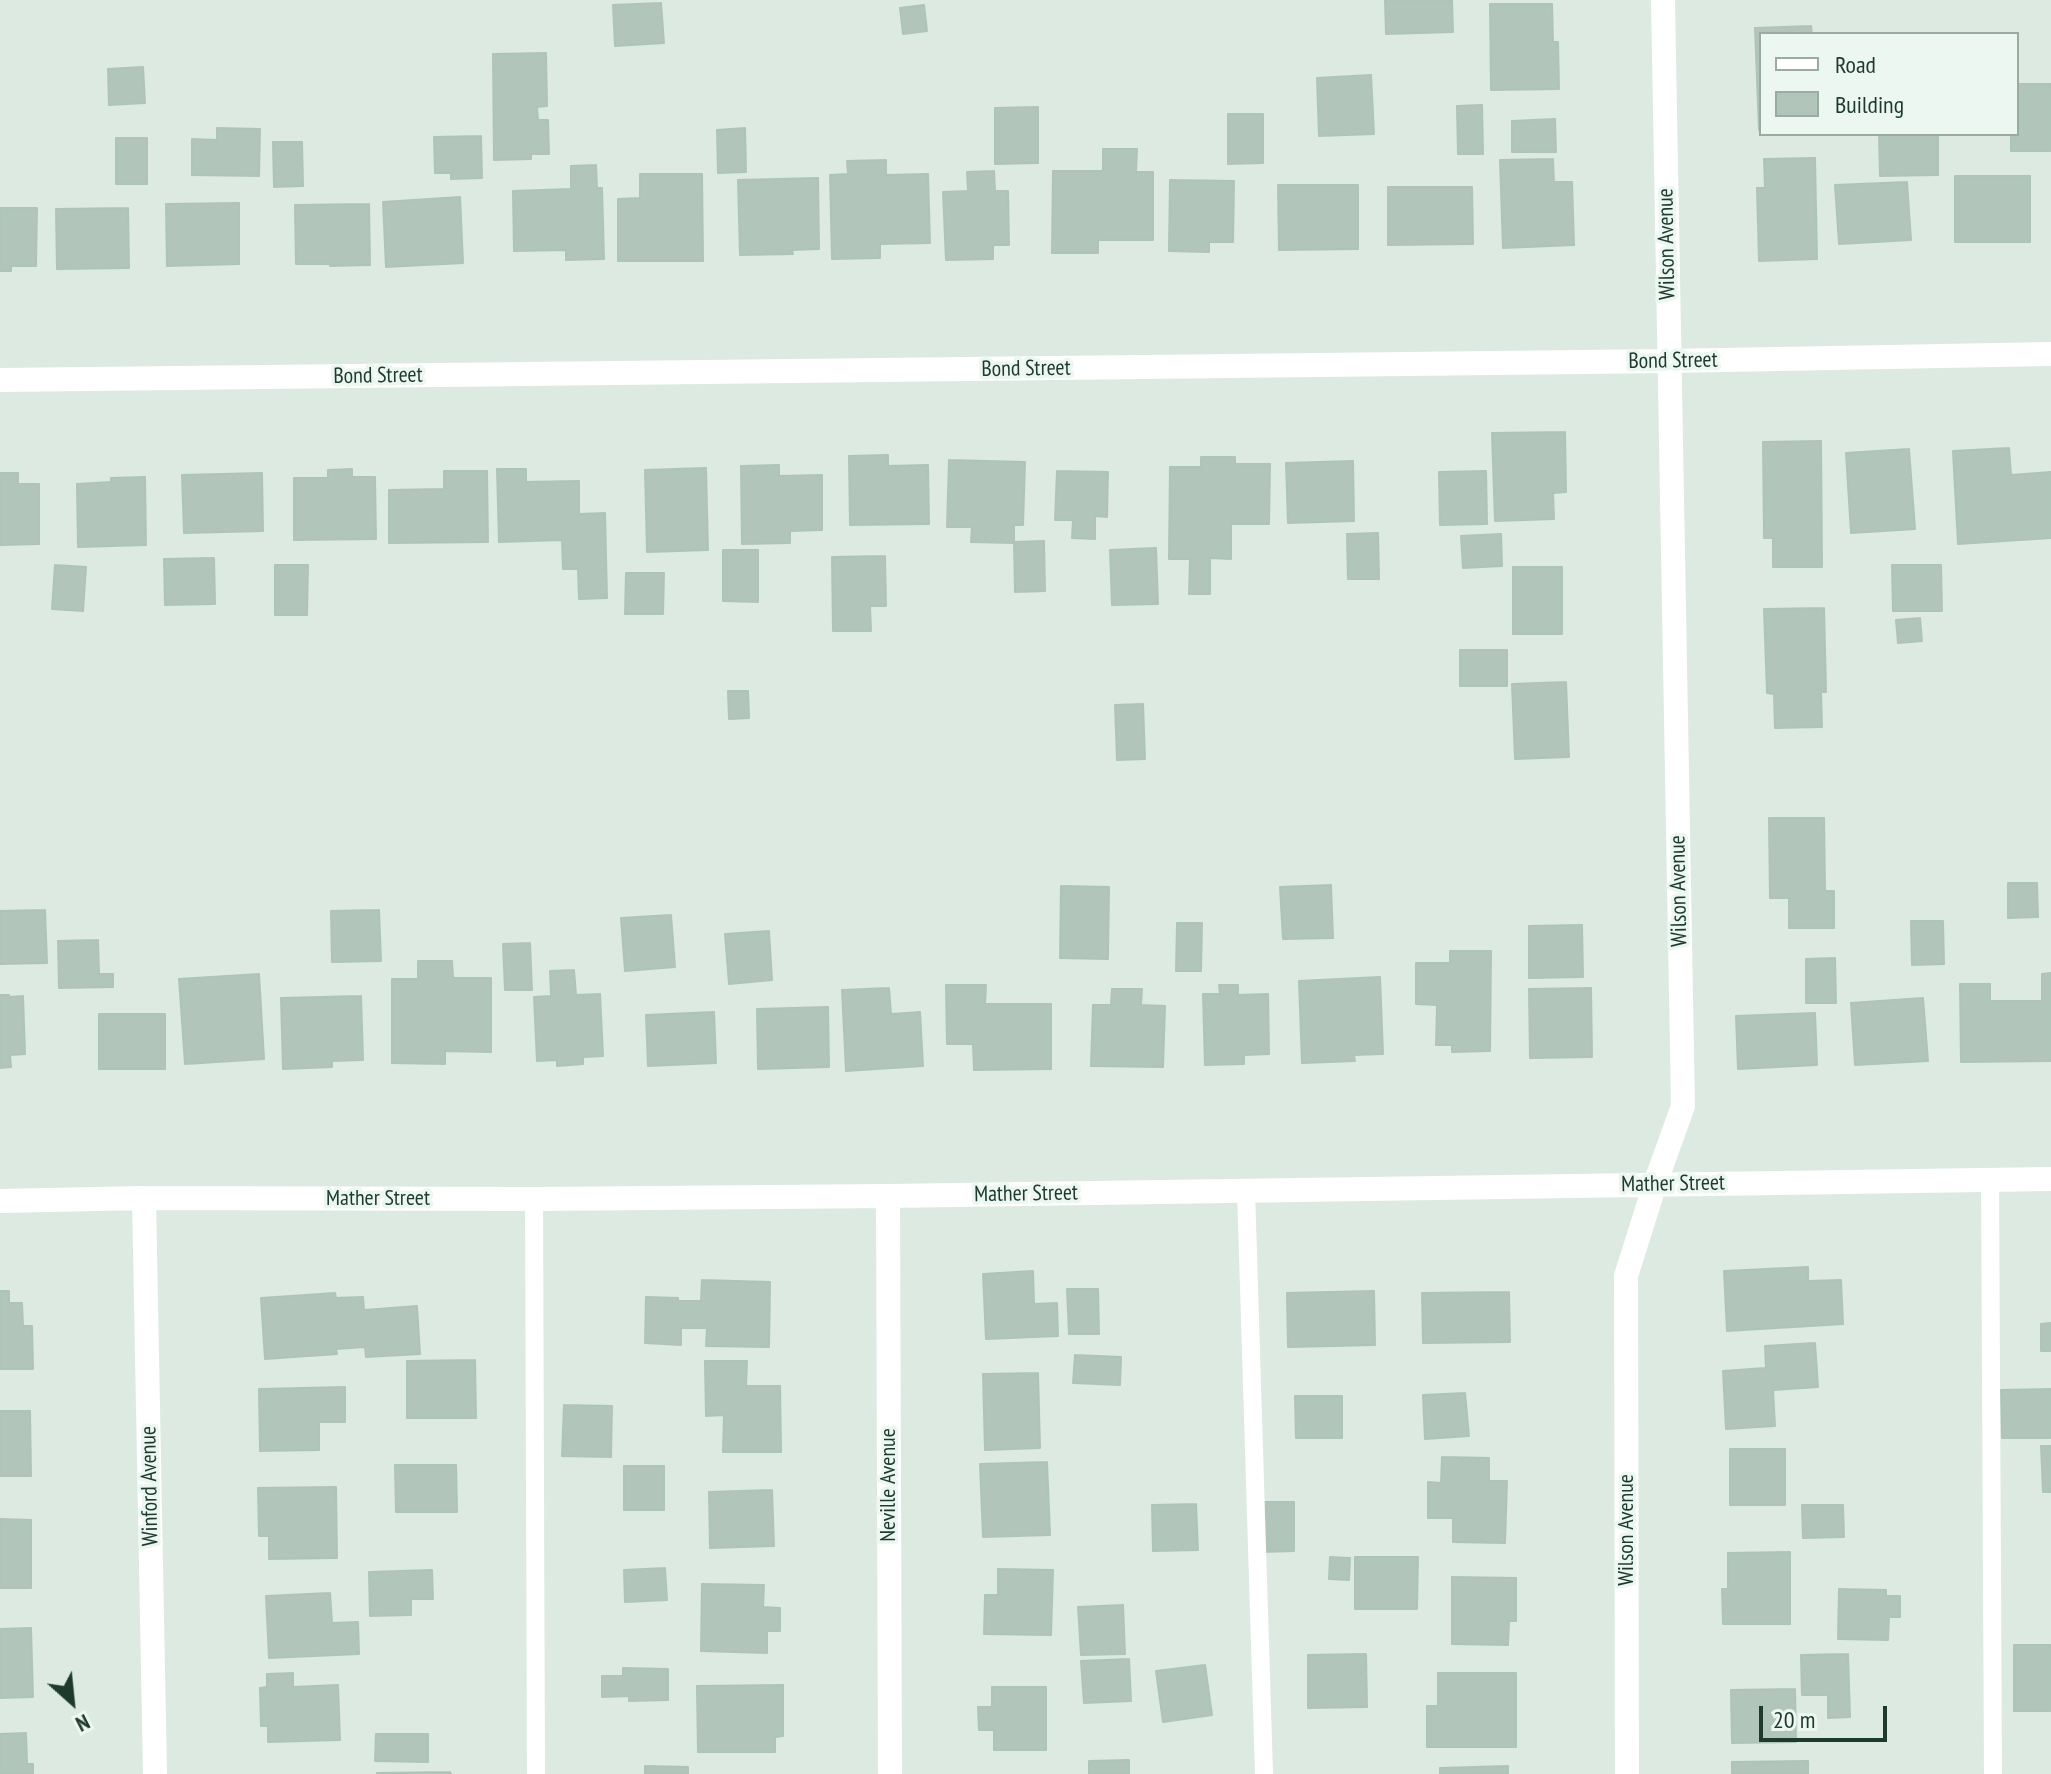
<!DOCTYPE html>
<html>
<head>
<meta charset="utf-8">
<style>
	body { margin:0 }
	#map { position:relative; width:2051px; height:1774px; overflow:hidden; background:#ddeae2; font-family:"PT Sans Narrow",sans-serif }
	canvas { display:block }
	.legend { position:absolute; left:1759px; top:32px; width:260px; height:104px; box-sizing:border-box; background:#edf7f1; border:2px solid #9aaba3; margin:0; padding:10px 14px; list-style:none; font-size:24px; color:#1e3a2f }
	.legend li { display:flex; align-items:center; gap:16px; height:40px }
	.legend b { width:40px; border:2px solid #9aaba3 }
	.north { position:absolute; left:32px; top:1662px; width:80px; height:80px; -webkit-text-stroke:6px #edf7f1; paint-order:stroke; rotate:153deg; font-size:22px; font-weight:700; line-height:32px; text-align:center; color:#1e3a2f }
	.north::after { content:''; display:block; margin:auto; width:28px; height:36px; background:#1e3a2f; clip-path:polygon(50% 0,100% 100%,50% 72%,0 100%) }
	.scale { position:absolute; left:1759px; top:1706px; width:128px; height:36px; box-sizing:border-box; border:4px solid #1e3a2f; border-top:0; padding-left:10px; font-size:24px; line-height:28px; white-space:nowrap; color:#1e3a2f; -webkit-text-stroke:6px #edf7f1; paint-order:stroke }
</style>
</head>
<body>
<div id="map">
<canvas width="2051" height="1774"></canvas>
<ul class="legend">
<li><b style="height:10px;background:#fff"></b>Road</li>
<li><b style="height:22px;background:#b2c5bb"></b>Building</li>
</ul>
<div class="north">N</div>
<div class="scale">20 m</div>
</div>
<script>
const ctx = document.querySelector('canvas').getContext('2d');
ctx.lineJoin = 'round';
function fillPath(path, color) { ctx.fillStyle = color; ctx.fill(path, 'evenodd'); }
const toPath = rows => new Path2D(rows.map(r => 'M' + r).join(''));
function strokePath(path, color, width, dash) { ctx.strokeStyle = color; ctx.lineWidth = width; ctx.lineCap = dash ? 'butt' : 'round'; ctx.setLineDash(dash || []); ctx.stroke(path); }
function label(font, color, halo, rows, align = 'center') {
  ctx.font = font + ' "PT Sans Narrow",sans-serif'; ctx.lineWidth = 7; ctx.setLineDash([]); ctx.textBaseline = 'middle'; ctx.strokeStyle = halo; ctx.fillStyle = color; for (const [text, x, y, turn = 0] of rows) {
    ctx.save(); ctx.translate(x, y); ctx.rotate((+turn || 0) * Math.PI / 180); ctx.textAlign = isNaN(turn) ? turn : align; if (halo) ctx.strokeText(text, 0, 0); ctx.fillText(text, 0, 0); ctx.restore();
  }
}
const building = toPath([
	[1385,0,1452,0,1453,32,1386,34,1385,0],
	[661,3,664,43,615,46,613,5,661,3],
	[1490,4,1552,4,1553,42,1558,42,1559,89,1491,90,1490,4],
	[924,5,927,31,903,34,900,8,924,5],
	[1811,26,1812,34,1761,34,1761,130,1759,130,1755,28,1811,26],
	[546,53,547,106,537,107,538,120,548,120,549,154,531,154,531,159,494,160,493,54,546,53],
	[143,67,145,103,109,105,108,69,143,67],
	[1371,75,1374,134,1319,136,1317,78,1371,75],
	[2017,84,2051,84,2051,151,2011,151,2011,134,2017,134,2017,84],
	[1482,105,1483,154,1458,154,1457,106,1482,105],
	[1038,107,1038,163,995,164,995,108,1038,107],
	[1228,114,1263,114,1263,163,1228,164,1228,114],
	[1555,119,1556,152,1512,152,1512,121,1555,119],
	[217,128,260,129,259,176,192,175,192,139,217,140,217,128],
	[745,128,746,172,718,173,717,130,745,128],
	[1879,134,1938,134,1938,175,1880,176,1879,134],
	[481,136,482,178,451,179,451,173,435,173,434,137,481,136],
	[116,138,147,138,147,184,116,184,116,138],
	[273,142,302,142,303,186,274,187,273,142],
	[1103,149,1137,149,1136,172,1153,172,1153,240,1098,240,1098,253,1052,253,1053,171,1103,171,1103,149],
	[1815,158,1817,259,1759,261,1757,188,1765,188,1764,159,1815,158],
	[1553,159,1554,182,1572,182,1574,245,1503,248,1500,160,1553,159],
	[886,160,886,175,928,174,930,243,880,244,880,258,832,259,830,175,848,174,847,161,886,160],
	[596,165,597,188,602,188,604,259,566,260,566,250,514,251,513,191,571,189,571,166,596,165],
	[994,171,995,191,1008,191,1009,245,993,245,993,259,946,260,943,192,968,191,967,172,994,171],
	[640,174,702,174,703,261,618,261,618,199,640,198,640,174],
	[1955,176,2030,176,2030,242,1955,242,1955,176],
	[818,178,819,249,792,250,793,254,740,255,738,180,818,178],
	[1170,180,1234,181,1233,242,1209,242,1209,252,1169,251,1170,180],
	[1907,182,1911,240,1839,244,1835,185,1907,182],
	[1278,185,1358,185,1358,249,1279,250,1278,185],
	[1388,187,1472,187,1473,244,1388,245,1388,187],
	[460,197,463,263,386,267,383,202,460,197],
	[239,203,239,264,167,266,166,204,239,203],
	[369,204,370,265,330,266,330,264,296,264,295,205,369,204],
	[0,208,37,208,36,266,11,266,11,271,0,271,0,208],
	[128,208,129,268,57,269,56,209,128,208],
	[1565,432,1566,492,1553,493,1554,519,1495,521,1492,433,1565,432],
	[1821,441,1822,567,1773,567,1773,538,1764,538,1763,442,1821,441],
	[2009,448,2011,475,2051,472,2051,538,1958,544,1953,451,2009,448],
	[1909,449,1915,529,1851,533,1846,453,1909,449],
	[888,455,888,466,928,465,929,524,850,525,849,456,888,455],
	[1201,457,1235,457,1235,464,1270,464,1269,524,1231,524,1231,559,1210,558,1210,594,1189,594,1190,559,1169,559,1170,467,1201,467,1201,457],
	[949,460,1025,462,1023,525,1014,525,1014,543,971,542,972,527,947,527,949,460],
	[1353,461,1354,521,1288,523,1286,463,1353,461],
	[779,465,779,476,822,475,822,530,790,531,790,543,742,544,741,466,779,465],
	[706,468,708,550,647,552,645,470,706,468],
	[352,469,352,477,375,477,376,539,294,540,294,478,328,478,328,470,352,469],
	[497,469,526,469,526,482,579,481,579,514,605,513,607,598,579,599,578,569,563,569,562,540,499,542,497,469],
	[444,471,487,471,488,542,389,543,389,490,444,489,444,471],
	[1057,471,1108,472,1107,517,1095,516,1095,539,1072,538,1073,520,1055,520,1057,471],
	[1486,471,1487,524,1440,525,1439,472,1486,471],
	[0,473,18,473,18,484,39,484,39,544,0,545,0,473],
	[262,473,263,531,184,533,182,475,262,473],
	[145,477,146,545,78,547,77,484,111,482,111,478,145,477],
	[1378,533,1379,579,1348,579,1347,534,1378,533],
	[1501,534,1502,566,1463,568,1461,536,1501,534],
	[1044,541,1045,591,1015,592,1014,542,1044,541],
	[1156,548,1158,604,1112,605,1110,550,1156,548],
	[723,550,758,550,758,602,723,601,723,550],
	[885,556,886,606,870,606,871,631,833,631,832,557,885,556],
	[214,558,215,604,165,605,164,559,214,558],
	[55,565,86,567,83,611,52,609,55,565],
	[275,565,308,565,307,615,275,615,275,565],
	[1892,565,1941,565,1942,611,1893,611,1892,565],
	[1513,567,1562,567,1562,634,1513,634,1513,567],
	[626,573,664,573,663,614,625,614,626,573],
	[1824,608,1826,692,1821,692,1822,727,1775,728,1774,694,1767,693,1764,609,1824,608],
	[1920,618,1922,641,1898,643,1896,620,1920,618],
	[1460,650,1507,650,1507,686,1460,686,1460,650],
	[1566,682,1569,757,1515,759,1512,684,1566,682],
	[728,691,748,691,749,718,729,719,728,691],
	[1143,704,1145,759,1117,760,1115,705,1143,704],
	[1769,818,1824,818,1825,891,1834,891,1834,928,1789,928,1789,898,1770,898,1769,818],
	[2008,883,2037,883,2038,917,2008,918,2008,883],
	[1331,885,1333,938,1283,939,1280,887,1331,885],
	[1061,886,1109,887,1108,959,1060,958,1061,886],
	[45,910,47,963,0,964,0,911,45,910],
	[379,910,381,961,332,962,331,911,379,910],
	[671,915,675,967,625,971,621,918,671,915],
	[1911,921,1943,921,1944,964,1912,965,1911,921],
	[1177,923,1202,923,1201,971,1176,971,1177,923],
	[1582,925,1583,977,1529,978,1529,926,1582,925],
	[769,931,772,980,729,984,725,934,769,931],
	[98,940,99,974,113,974,113,987,59,988,58,941,98,940],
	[530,943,532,990,505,990,503,944,530,943],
	[1450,951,1491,951,1490,1051,1452,1052,1452,1045,1436,1045,1437,1005,1416,1004,1416,963,1450,963,1450,951],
	[1835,958,1836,1003,1806,1003,1806,959,1835,958],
	[418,961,452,961,453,978,491,978,491,1052,445,1051,445,1064,392,1063,392,979,418,979,418,961],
	[574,970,576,995,600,994,603,1056,583,1057,583,1064,557,1066,557,1060,537,1061,534,997,551,996,550,971,574,970],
	[2051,973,2051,1061,1961,1062,1960,984,1990,984,1990,1001,2042,1001,2042,974,2051,973],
	[259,974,264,1059,185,1064,179,979,259,974],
	[1380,977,1383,1054,1354,1055,1355,1061,1302,1063,1299,981,1380,977],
	[946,985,986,985,985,1004,1051,1004,1051,1069,974,1070,973,1044,947,1044,946,985],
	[1219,985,1238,985,1238,995,1268,994,1269,1054,1244,1055,1244,1064,1205,1065,1203,994,1220,994,1219,985],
	[889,988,891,1014,920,1012,923,1066,846,1071,842,990,889,988],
	[1591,988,1592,1057,1530,1058,1529,989,1591,988],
	[1112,989,1142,989,1141,1005,1165,1006,1163,1067,1091,1066,1093,1005,1111,1005,1112,989],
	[0,995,9,995,9,997,23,996,25,1054,10,1055,11,1067,0,1068,0,995],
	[361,996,363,1060,332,1061,332,1067,283,1069,281,998,361,996],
	[1923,998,1928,1061,1855,1065,1851,1003,1923,998],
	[828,1007,829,1067,758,1069,757,1009,828,1007],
	[714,1012,716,1063,648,1066,646,1015,714,1012],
	[1815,1013,1817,1065,1738,1069,1736,1016,1815,1013],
	[99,1014,165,1014,165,1069,99,1069,99,1014],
	[1808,1267,1808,1281,1841,1280,1843,1324,1727,1331,1724,1271,1808,1267],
	[1033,1271,1034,1304,1057,1303,1058,1336,986,1339,983,1274,1033,1271],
	[702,1280,770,1282,769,1347,706,1346,707,1328,681,1328,681,1345,645,1343,646,1297,678,1298,678,1301,701,1301,702,1280],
	[1067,1289,1098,1289,1099,1334,1069,1334,1067,1289],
	[0,1291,9,1291,9,1303,22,1303,23,1326,32,1326,33,1369,0,1369,0,1291],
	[1374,1291,1375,1345,1288,1347,1287,1293,1374,1291],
	[1509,1292,1510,1342,1423,1343,1422,1293,1509,1292],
	[335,1293,336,1298,363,1297,364,1310,417,1306,420,1354,366,1357,365,1347,336,1349,337,1354,265,1359,261,1298,335,1293],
	[2051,1323,2051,1351,2041,1351,2041,1324,2051,1323],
	[1815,1343,1818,1387,1773,1390,1775,1426,1726,1429,1723,1371,1766,1368,1765,1346,1815,1343],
	[1075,1355,1121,1357,1120,1385,1073,1383,1075,1355],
	[475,1360,476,1418,407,1418,407,1361,475,1360],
	[705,1361,747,1361,746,1386,780,1386,781,1452,723,1452,724,1415,706,1416,705,1361],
	[1038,1373,1040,1448,985,1450,983,1374,1038,1373],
	[345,1387,345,1422,319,1422,319,1450,260,1451,259,1389,345,1387],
	[2051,1389,2051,1438,2002,1438,2001,1390,2051,1389],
	[1465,1393,1469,1436,1425,1439,1423,1395,1465,1393],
	[1295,1396,1342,1396,1342,1438,1296,1438,1295,1396],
	[564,1405,612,1406,611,1457,562,1456,564,1405],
	[0,1411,30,1411,31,1476,0,1476,0,1411],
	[2041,1446,2051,1446,2051,1492,2043,1492,2041,1446],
	[1730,1449,1785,1449,1785,1505,1730,1505,1730,1449],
	[1442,1457,1489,1458,1489,1481,1507,1481,1505,1543,1453,1542,1453,1518,1428,1518,1428,1482,1441,1483,1442,1457],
	[1047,1462,1050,1535,983,1537,980,1464,1047,1462],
	[395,1465,456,1465,457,1512,396,1512,395,1465],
	[624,1466,664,1466,664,1510,624,1510,624,1466],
	[336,1487,337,1558,269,1559,269,1536,259,1536,258,1488,336,1487],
	[772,1490,774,1546,710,1548,709,1492,772,1490],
	[1261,1502,1294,1502,1294,1551,1261,1552,1261,1502],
	[1196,1504,1198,1550,1153,1551,1152,1505,1196,1504],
	[1802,1505,1843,1505,1844,1537,1803,1538,1802,1505],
	[0,1519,31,1520,31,1588,0,1588,0,1519],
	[1790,1552,1790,1624,1723,1624,1722,1589,1728,1589,1728,1553,1790,1552],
	[1330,1557,1350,1558,1349,1580,1329,1579,1330,1557],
	[1355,1557,1418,1557,1417,1609,1355,1609,1355,1557],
	[665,1568,667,1600,625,1602,624,1570,665,1568],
	[998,1569,1053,1570,1051,1635,984,1634,985,1595,998,1595,998,1569],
	[432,1570,433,1599,411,1599,411,1615,370,1616,369,1572,432,1570],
	[1452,1577,1516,1578,1516,1621,1509,1621,1508,1645,1452,1644,1452,1577],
	[702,1584,764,1585,763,1607,780,1608,780,1631,767,1631,767,1653,701,1651,702,1584],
	[1839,1589,1886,1590,1886,1596,1900,1596,1900,1617,1889,1617,1888,1640,1838,1639,1839,1589],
	[330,1593,332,1623,358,1622,359,1654,269,1658,266,1596,330,1593],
	[1123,1605,1125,1654,1081,1655,1078,1607,1123,1605],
	[31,1628,33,1697,0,1698,0,1629,31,1628],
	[2014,1645,2051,1645,2051,1711,2014,1711,2014,1645],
	[1366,1654,1367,1707,1308,1708,1308,1655,1366,1654],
	[1848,1654,1850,1717,1828,1718,1828,1695,1802,1695,1801,1655,1848,1654],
	[1129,1659,1131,1701,1084,1703,1081,1661,1129,1659],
	[1205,1665,1212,1715,1163,1722,1156,1671,1205,1665],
	[623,1668,668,1669,668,1700,629,1701,629,1696,602,1697,602,1676,623,1676,623,1668],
	[293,1673,293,1687,338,1685,340,1740,268,1742,268,1726,261,1726,260,1688,267,1687,267,1674,293,1673],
	[1438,1673,1516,1673,1516,1747,1427,1747,1427,1706,1438,1706,1438,1673],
	[783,1685,783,1736,775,1737,775,1752,698,1752,697,1686,783,1685],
	[992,1687,1046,1687,1046,1750,994,1750,994,1730,979,1730,978,1707,992,1707,992,1687],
	[1795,1689,1796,1742,1732,1743,1731,1690,1795,1689],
	[26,1733,27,1764,33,1764,33,1774,0,1774,0,1734,26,1733],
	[376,1734,428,1734,428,1762,375,1761,376,1734],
	[1129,1760,1129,1774,1089,1774,1089,1761,1129,1760],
	[1808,1761,1808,1774,1732,1774,1732,1762,1808,1761],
	[645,1766,688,1767,688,1774,645,1774,645,1766],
	[1508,1766,1508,1774,1440,1774,1440,1768,1508,1766],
	[450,1772,451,1774,377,1774,377,1773,450,1772]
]);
fillPath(building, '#b2c5bb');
strokePath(building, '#afc4b8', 2);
strokePath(toPath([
	[1990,1179,1993,1774],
	[1246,1190,1264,1774],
	[534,1199,536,1774]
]), '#fff', 18);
strokePath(toPath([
	[0,380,1669,361,2051,354],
	[888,1196,890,1774],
	[144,1198,155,1774],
	[0,1201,144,1198,534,1199,888,1196,2051,1179],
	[1627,1774,1626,1276,1655,1184,1683,1106,1663,0]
]), '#fff', 24);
label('22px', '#1e3a2f', '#edf7f1', [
	["Wilson Avenue",1667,244,-91],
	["Bond Street",1673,361,-1],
	["Bond Street",1026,369,-1],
	["Bond Street",378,376,-1],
	["Wilson Avenue",1679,891,-91],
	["Mather Street",1673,1184,-1],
	["Mather Street",1026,1194,-1],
	["Mather Street",378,1199],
	["Neville Avenue",889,1485,-90],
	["Winford Avenue",150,1486,-91],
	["Wilson Avenue",1627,1530,-90]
]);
</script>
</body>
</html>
